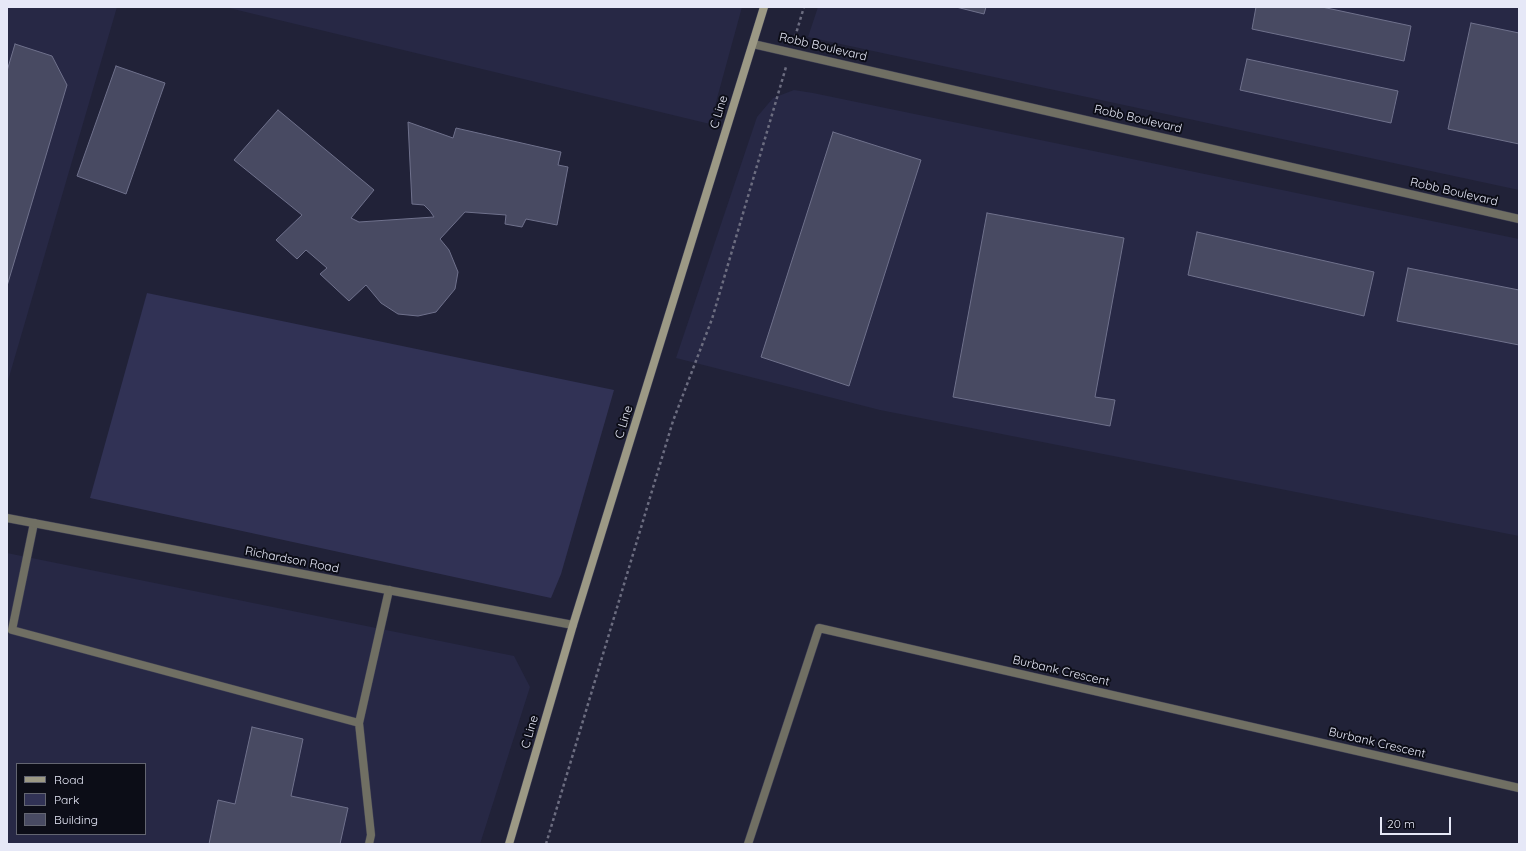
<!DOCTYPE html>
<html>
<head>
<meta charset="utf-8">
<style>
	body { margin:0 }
	#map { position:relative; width:1526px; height:851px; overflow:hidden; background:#212238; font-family:Quicksand,sans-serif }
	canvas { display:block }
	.frame { position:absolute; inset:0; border:8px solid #e6e8f7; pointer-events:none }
	.legend { position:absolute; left:16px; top:763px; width:130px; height:72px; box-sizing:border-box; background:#0c0d17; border:1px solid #636571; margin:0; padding:5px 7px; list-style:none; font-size:12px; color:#e6e8f7 }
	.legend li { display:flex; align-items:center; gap:8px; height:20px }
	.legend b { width:20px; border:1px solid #636571 }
	.scale { position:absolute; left:1380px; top:817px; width:71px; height:18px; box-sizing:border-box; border:2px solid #e6e8f7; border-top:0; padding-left:5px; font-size:12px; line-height:14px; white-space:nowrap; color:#e6e8f7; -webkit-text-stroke:3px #0c0d17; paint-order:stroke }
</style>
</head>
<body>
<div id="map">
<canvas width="1526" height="851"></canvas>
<div class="frame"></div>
<ul class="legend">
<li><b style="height:5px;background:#9c9985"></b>Road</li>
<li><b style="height:11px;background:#313255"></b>Park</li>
<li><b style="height:11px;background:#484a62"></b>Building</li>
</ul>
<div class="scale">20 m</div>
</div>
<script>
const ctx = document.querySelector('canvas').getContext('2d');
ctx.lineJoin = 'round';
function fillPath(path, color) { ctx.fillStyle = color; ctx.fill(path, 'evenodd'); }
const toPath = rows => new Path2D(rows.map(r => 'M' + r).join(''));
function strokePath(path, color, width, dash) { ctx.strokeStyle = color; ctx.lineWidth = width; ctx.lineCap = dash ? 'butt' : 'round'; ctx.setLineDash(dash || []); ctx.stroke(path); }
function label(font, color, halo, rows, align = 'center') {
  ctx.font = font + ' Quicksand,sans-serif'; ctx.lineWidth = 4; ctx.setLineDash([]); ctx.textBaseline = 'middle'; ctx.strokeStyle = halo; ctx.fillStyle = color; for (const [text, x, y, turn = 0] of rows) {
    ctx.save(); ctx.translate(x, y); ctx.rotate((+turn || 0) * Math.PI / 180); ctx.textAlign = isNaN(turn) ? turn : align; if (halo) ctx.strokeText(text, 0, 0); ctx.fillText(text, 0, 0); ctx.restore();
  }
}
fillPath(toPath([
	[7,7,117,7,7,384],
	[225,7,742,7,710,124],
	[818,7,1519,7,1519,190,808,37],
	[794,90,813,93,1519,239,1519,536,880,410,676,358,757,117,773,98],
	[7,553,514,656,530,687,480,844,7,844],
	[17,764,145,764,145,834,17,834]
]), '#272845');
fillPath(toPath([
	[147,293,614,390,561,574,551,598,90,498]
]), '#313255');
const building = toPath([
	[956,7,986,7,984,14,956,7],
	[1256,7,1322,7,1411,26,1404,61,1252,29,1256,7],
	[1471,23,1519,33,1519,144,1448,129,1471,23],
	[15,44,52,56,67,85,7,286,7,71,15,44],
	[1247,59,1398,91,1391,123,1240,90,1247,59],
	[116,66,165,83,126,194,77,176,116,66],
	[278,110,374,190,351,218,359,222,434,217,430,211,424,205,412,204,408,122,453,138,456,128,561,152,558,165,568,167,557,225,526,219,522,227,505,224,506,215,465,212,440,239,449,250,458,272,455,289,436,312,418,316,398,314,381,303,366,285,349,301,320,274,327,268,306,250,297,259,276,240,302,215,234,160,278,110],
	[833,132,921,160,849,386,761,357,833,132],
	[987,213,1124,238,1095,397,1115,400,1110,426,953,397,987,213],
	[1197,232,1374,272,1364,316,1188,275,1197,232],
	[1408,268,1519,290,1519,345,1397,321,1408,268],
	[252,727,303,739,291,796,348,808,340,844,209,844,218,800,235,804,252,727]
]);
fillPath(building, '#484a62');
strokePath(building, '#6f718c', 1);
const lane = toPath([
	[34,523,12,630,359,723],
	[369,844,371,835,359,723,389,590]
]);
const street = toPath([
	[753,44,1519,219],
	[7,518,573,625],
	[748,844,819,628,1519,788]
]);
const secondary = toPath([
	[509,844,573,625,764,7]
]);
strokePath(lane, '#3d3e53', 9);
strokePath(street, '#3d3e53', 9);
strokePath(secondary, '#3d3e53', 9);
strokePath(toPath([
	[795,37,804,7],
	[546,844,673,421,712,319,786,67]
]), '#6c6d80', 2.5, [3, 3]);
strokePath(lane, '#706f63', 8);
strokePath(street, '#706f63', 8);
strokePath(secondary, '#9c9985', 8);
label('12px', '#e6e8f7', '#0c0d17', [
	["Robb Boulevard",823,47,13],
	["C Line",719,112,-73],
	["Robb Boulevard",1138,119,13],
	["Robb Boulevard",1454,192,13],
	["C Line",624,422,-73],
	["Richardson Road",292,560,11],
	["Burbank Crescent",1061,671,13],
	["C Line",530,732,-74],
	["Burbank Crescent",1377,743,13]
]);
</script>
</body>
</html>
